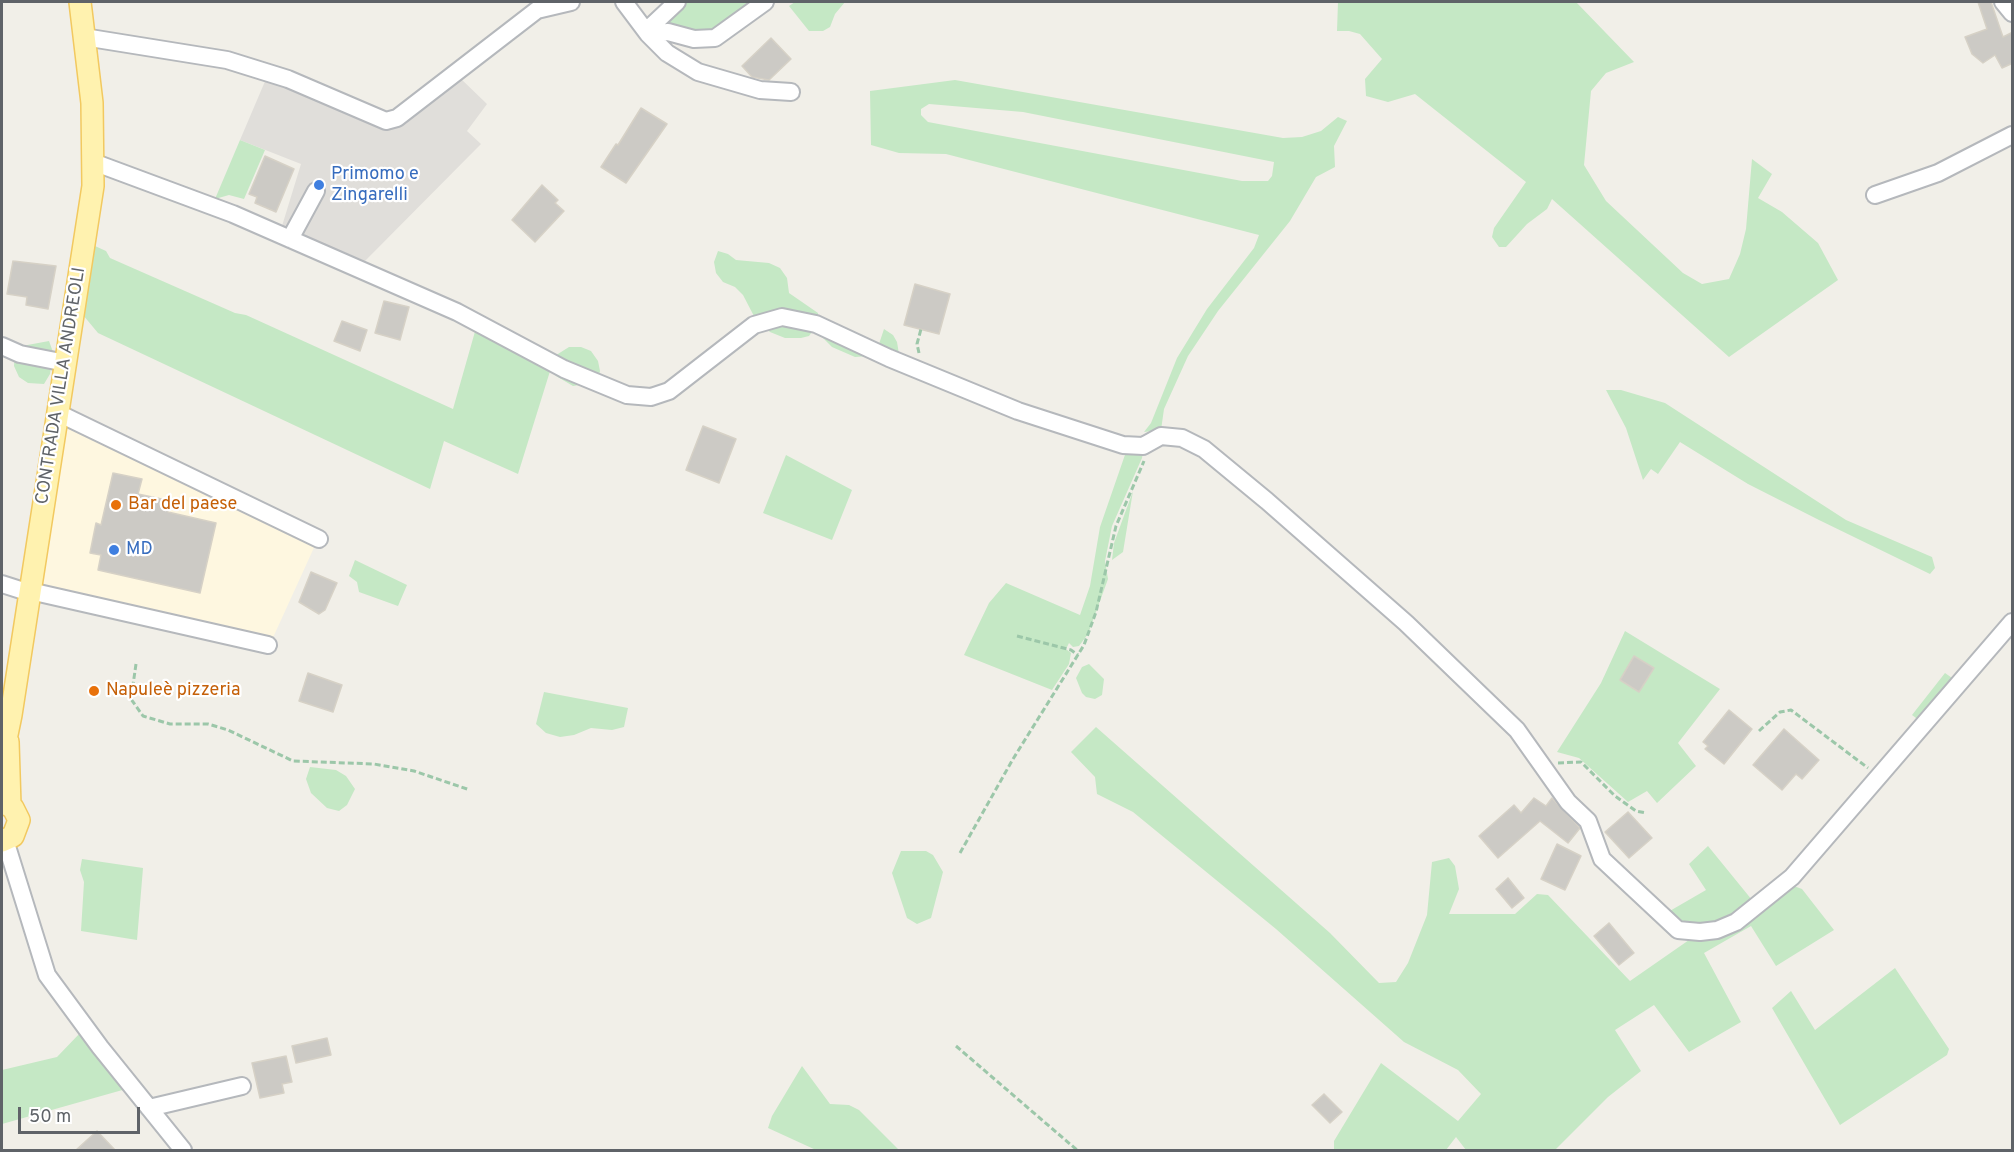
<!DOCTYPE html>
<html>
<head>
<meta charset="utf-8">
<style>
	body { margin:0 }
	#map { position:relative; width:2014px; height:1152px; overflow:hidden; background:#f1efe8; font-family:Overpass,sans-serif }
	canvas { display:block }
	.frame { position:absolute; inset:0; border:3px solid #5f6368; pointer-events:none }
	.scale { position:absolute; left:18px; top:1107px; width:122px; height:27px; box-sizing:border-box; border:3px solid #5f6368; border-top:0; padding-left:8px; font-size:18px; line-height:21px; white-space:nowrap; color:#5f6368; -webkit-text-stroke:4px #fff; paint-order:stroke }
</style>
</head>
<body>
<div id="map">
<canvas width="2014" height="1152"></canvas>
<div class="frame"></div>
<div class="scale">50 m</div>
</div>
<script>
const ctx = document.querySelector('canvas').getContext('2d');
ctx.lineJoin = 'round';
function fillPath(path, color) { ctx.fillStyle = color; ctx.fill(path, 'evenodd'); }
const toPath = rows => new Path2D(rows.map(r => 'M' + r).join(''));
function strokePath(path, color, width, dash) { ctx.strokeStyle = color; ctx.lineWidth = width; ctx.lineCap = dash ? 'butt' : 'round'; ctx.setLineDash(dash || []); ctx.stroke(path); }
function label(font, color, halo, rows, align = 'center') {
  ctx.font = font + ' Overpass,sans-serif'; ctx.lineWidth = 4.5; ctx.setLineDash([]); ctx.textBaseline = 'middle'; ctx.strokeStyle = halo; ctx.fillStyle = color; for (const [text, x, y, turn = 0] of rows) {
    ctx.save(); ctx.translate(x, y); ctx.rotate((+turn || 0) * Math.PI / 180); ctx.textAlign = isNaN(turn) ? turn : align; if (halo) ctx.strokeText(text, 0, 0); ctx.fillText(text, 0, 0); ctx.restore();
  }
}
fillPath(toPath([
	[66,422,317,541,271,642,39,587]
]), '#fef7e0');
fillPath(toPath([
	[459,77,487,104,467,131,481,144,365,261,282,226,301,164,240,140,266,79,379,121]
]), '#e0deda');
fillPath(toPath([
	[683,2,754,2,710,32,662,25],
	[795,2,845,2,835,14,830,27,823,31,809,31,789,6],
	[1338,2,1576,2,1634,62,1606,73,1591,91,1584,165,1606,201,1683,273,1702,284,1729,279,1740,254,1746,229,1752,159,1772,174,1758,198,1782,212,1818,243,1838,280,1729,357,1552,199,1547,209,1527,224,1506,247,1499,247,1492,237,1494,228,1526,182,1415,94,1388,102,1366,96,1365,79,1382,59,1360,34,1349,31,1337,31],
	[955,80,1283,138,1302,137,1321,131,1338,117,1347,121,1334,146,1335,167,1316,177,1290,221,1218,311,1188,356,1164,409,1161,430,1144,432,1151,423,1177,358,1207,309,1254,248,1259,235,946,154,899,153,871,145,870,91],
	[929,104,1023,112,1274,162,1272,176,1268,181,1242,181,928,122,921,115,921,109],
	[240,140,265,150,244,199,229,195,215,199],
	[95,246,106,251,110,258,235,313,246,315,453,409,476,328,550,359,569,347,581,347,591,351,598,361,600,371,597,382,573,386,556,376,551,368,518,474,444,441,430,489,98,333,83,315],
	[718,251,728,254,736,260,769,263,780,268,787,278,789,293,818,313,818,321,879,344,884,329,893,335,897,342,899,354,855,357,832,347,814,329,809,336,801,338,785,338,770,332,756,320,743,295,735,287,723,282,716,273,714,262],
	[49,341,53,352,50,374,44,384,28,383,19,377,14,366,15,351,22,346],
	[1606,390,1621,390,1665,403,1846,520,1932,557,1935,568,1930,574,1819,520,1748,484,1680,442,1658,474,1651,469,1643,480,1626,428],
	[1127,449,1143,452,1142,458,1112,526,1105,561,1108,579,1088,634,1079,646,1073,647,1069,643,1066,649,1071,653,1069,664,1052,690,964,655,989,603,1006,583,1080,615,1090,586,1100,527],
	[786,455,852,490,832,540,763,513],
	[1133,491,1123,552,1112,560,1114,543],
	[355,560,407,585,398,606,359,592,357,582,349,576],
	[1625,631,1720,689,1678,743,1696,766,1657,803,1647,791,1628,802,1579,758,1557,752,1601,683],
	[1089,664,1104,679,1102,695,1095,699,1086,697,1082,693,1076,678,1082,667],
	[1945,673,1955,680,1920,721,1912,715],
	[544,692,628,708,624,727,612,730,591,728,574,735,560,737,546,733,536,724],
	[1096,727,1330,933,1379,983,1396,982,1408,963,1427,915,1432,862,1449,858,1455,866,1459,889,1449,914,1515,914,1537,894,1548,895,1630,981,1689,940,1708,939,1791,885,1802,889,1834,930,1776,966,1751,926,1704,953,1741,1022,1689,1052,1654,1005,1615,1030,1641,1071,1608,1097,1555,1150,1466,1150,1456,1137,1446,1150,1334,1150,1334,1141,1381,1063,1458,1121,1481,1094,1458,1070,1404,1042,1276,929,1133,812,1097,794,1095,777,1071,752],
	[310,767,336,770,346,776,355,789,347,805,339,811,327,808,311,793,306,779],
	[1708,846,1752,900,1737,912,1709,926,1685,925,1668,912,1706,890,1689,864],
	[901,851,926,851,933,855,943,872,931,918,917,924,907,918,892,873],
	[82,859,143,868,137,940,81,931,84,882,80,870],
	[1895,968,1949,1049,1947,1055,1840,1125,1772,1008,1791,991,1815,1030],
	[81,1032,126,1089,2,1124,2,1070,57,1057],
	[802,1066,830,1104,849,1105,859,1110,899,1150,816,1150,768,1128,772,1116]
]), '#c5e8c5');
const building = toPath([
	[1978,2,1991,2,2003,37,2013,32,2013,63,2002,68,1995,55,1983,63,1972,54,1965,37,1987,29,1978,2],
	[771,38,791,59,769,80,752,77,742,66,771,38],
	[641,108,667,124,626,183,601,167,616,144,618,145,641,108],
	[265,156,294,169,276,212,255,203,257,197,249,194,265,156],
	[542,185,558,200,555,203,564,211,535,242,512,220,542,185],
	[13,261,56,266,48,309,26,305,27,297,7,294,13,261],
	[915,284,950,294,939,334,904,325,915,284],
	[384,301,409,307,400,340,375,333,384,301],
	[342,321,367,330,360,351,334,341,342,321],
	[703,426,736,439,719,483,686,470,703,426],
	[113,473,142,479,138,494,171,501,168,512,216,523,200,593,98,570,101,555,90,553,96,523,101,525,113,473],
	[311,572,337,583,325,610,319,614,299,602,311,572],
	[1634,656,1654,668,1639,692,1620,680,1634,656],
	[308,673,342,685,333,712,299,701,308,673],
	[1729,710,1752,729,1724,764,1705,749,1708,746,1703,742,1729,710],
	[1784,729,1819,760,1802,779,1796,774,1782,790,1753,765,1784,729],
	[1534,798,1546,806,1552,798,1580,828,1568,843,1540,821,1498,858,1479,836,1514,805,1521,813,1534,798],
	[1628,812,1652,838,1629,858,1605,832,1628,812],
	[1557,844,1581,856,1565,890,1541,879,1557,844],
	[1508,878,1524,898,1512,908,1496,889,1508,878],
	[1609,923,1634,953,1619,965,1594,936,1609,923],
	[327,1038,331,1055,296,1063,292,1046,327,1038],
	[286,1056,292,1082,282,1084,284,1093,260,1098,252,1063,286,1056],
	[1324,1094,1342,1112,1330,1123,1312,1105,1324,1094],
	[97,1131,115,1150,76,1150,97,1131]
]);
fillPath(building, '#cccac5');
strokePath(building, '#d6d1c6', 1.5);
const minor = toPath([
	[624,2,648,34,667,53,698,72,760,90,791,92],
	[2003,2,2012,13],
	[646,31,677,2],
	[648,34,668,32,694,39,715,38,765,2],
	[84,37,227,60,288,79,386,121,397,118,537,10,571,2],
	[93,162,233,214,457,312,564,369,627,395,651,397,669,391,754,325,782,317,816,324,889,358,1018,411,1123,445,1143,446,1161,436,1182,438,1204,449,1267,501,1406,623,1517,730,1568,802,1588,821,1602,859,1678,930,1700,932,1717,930,1736,922,1792,877,2012,622],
	[1875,195,1938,173,2012,135],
	[290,239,316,191],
	[2,346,20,354,66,363],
	[58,413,319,539],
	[2,584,30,593],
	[30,591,268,645],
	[5,840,47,975,100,1047,183,1150],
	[149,1108,242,1086]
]);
const major = toPath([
	[8,742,10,805],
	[2,759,11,715,93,186,92,103,80,2],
	[2,802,13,808,19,820,13,836,2,841]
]);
strokePath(minor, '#b5b8bc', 20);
strokePath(major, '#f2c960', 24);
strokePath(toPath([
	[919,353,917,344,921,329],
	[1017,636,1071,650,1078,655],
	[136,664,131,699,143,716,170,724,208,724,228,730,293,761,374,764,414,771,470,790],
	[1759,731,1780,712,1791,710,1868,768],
	[1558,763,1581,762,1615,796,1636,811,1646,813],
	[960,853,1013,759,1084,645,1096,612,1116,526,1144,461],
	[956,1046,1077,1150]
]), '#9cc7a9', 3, [6, 3]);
strokePath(minor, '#fff', 16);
strokePath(major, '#fff2af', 21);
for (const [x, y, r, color] of [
	[319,185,6,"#3f7fe0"],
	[116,505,6,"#e8710a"],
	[114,550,6,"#3f7fe0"],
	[94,691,6,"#e8710a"]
]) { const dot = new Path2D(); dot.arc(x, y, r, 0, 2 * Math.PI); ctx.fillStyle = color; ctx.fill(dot); strokePath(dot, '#fff', 2); }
label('18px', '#366cbe', '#fff', [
	["Primomo e",331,175],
	["Zingarelli",331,196],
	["MD",126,550]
], 'left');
label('18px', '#5f6368', '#fff', [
	["CONTRADA VILLA ANDREOLI",62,386,-81]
]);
label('18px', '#c56008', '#fff', [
	["Bar del paese",128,505],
	["Napuleè pizzeria",106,691]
], 'left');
</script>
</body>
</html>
